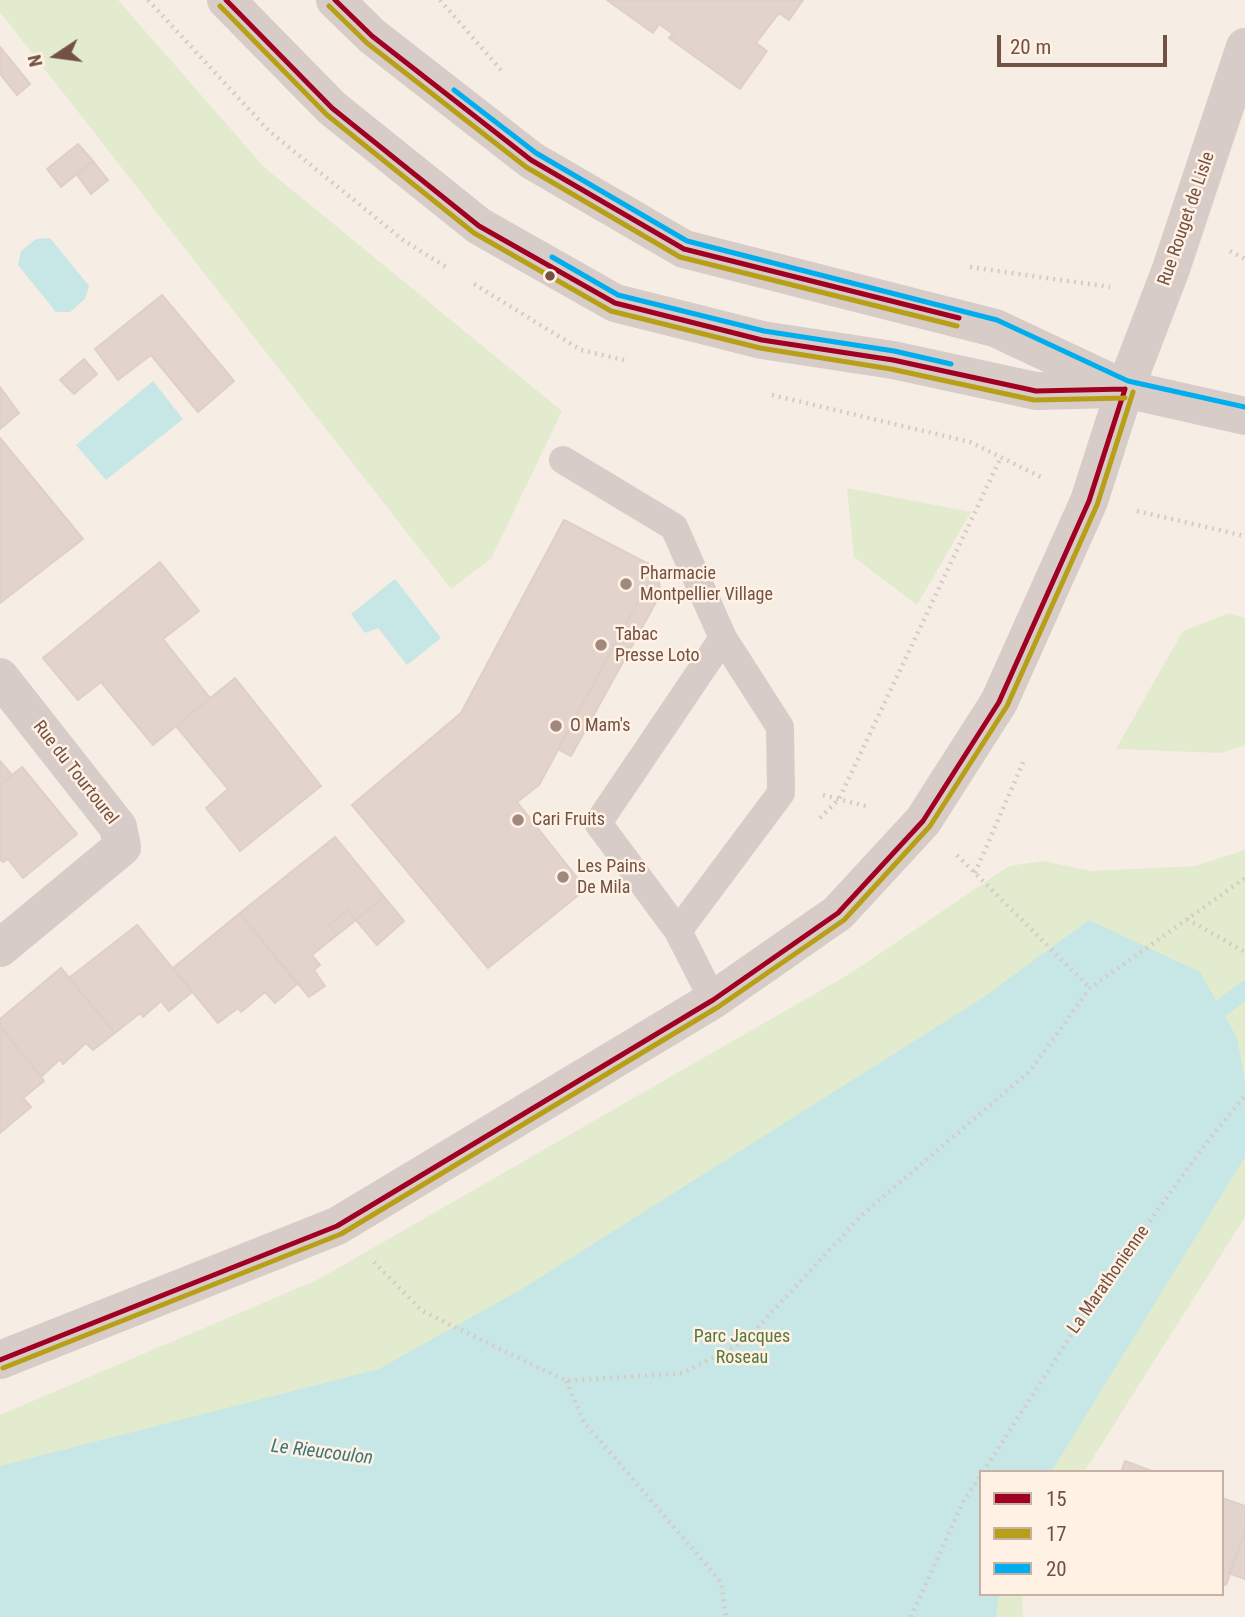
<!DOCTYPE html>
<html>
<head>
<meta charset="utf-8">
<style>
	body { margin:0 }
	#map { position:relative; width:1245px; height:1617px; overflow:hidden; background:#f6ede4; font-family:"Roboto Condensed",sans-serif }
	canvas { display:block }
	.legend { position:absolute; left:979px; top:1470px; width:245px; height:126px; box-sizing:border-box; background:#fff1e4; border:2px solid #c7b1a4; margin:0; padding:9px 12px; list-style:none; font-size:21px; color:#735145 }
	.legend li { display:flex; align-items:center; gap:14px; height:35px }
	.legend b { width:35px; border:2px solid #c7b1a4 }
	.north { position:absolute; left:21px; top:21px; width:70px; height:70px; -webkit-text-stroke:5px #fff1e4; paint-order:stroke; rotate:257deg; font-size:19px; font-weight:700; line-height:28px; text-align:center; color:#735145 }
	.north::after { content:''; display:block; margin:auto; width:24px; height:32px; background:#735145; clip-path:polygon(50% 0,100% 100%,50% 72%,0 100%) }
	.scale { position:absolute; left:997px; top:35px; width:170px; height:32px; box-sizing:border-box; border:4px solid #735145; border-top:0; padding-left:9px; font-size:21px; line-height:24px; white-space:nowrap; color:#735145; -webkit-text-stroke:5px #fff1e4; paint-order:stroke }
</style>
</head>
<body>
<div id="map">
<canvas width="1245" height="1617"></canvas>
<ul class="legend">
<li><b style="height:9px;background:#a00021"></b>15</li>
<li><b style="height:9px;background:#b89f18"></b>17</li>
<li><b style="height:9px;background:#00adee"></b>20</li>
</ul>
<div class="north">N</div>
<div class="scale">20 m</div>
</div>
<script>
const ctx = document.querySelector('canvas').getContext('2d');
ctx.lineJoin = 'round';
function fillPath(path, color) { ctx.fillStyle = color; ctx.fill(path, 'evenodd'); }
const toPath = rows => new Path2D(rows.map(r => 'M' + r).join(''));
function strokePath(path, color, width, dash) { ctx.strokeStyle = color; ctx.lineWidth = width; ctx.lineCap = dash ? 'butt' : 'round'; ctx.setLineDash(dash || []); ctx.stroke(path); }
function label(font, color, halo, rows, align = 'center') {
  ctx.font = font + ' "Roboto Condensed",sans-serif'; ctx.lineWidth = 5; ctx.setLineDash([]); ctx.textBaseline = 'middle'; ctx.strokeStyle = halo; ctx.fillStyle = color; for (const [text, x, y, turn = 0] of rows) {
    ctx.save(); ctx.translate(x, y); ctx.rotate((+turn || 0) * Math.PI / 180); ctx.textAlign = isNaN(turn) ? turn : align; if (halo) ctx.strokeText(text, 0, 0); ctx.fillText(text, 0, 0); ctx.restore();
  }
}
fillPath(toPath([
	[0,0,118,0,264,167,562,411,491,559,451,589,0,12],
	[847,488,971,512,917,605,854,557],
	[1229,613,1245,618,1245,745,1221,753,1116,749,1183,631],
	[1245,850,1245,1217,1084,1472,981,1472,981,1594,1022,1594,1023,1617,0,1617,0,1415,319,1279,851,973,1009,866,1042,861,1091,871,1195,866]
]), '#e3ebce');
fillPath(toPath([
	[50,238,89,286,85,299,70,312,56,312,18,265,21,251,36,239],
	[153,381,183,419,106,480,76,445],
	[395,579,441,638,407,665,378,628,365,633,351,614],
	[1089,920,1200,972,1237,1038,1245,1081,1245,1157,1051,1472,981,1472,981,1594,999,1594,996,1617,0,1617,0,1466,379,1369,525,1287,984,997]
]), '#c6e7e5');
strokePath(toPath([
	[1202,1023,1245,990]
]), '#c6e7e5', 18);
const building = toPath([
	[607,0,803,0,789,20,779,13,756,43,767,51,740,89,669,38,673,34,659,24,653,33,607,0],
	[0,47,30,84,17,95,0,74,0,47],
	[78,144,93,161,61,187,47,169,78,144],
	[93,161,108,180,91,194,77,175,93,161],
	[162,295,234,381,198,412,151,355,118,380,95,349,162,295],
	[84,359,97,374,74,394,60,380,84,359],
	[0,387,19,413,0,429,0,387],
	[0,438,83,539,0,603,0,438],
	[564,520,656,568,539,785,517,802,586,889,488,968,352,805,461,713,564,520],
	[160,562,199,611,163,639,210,698,153,745,101,682,78,700,43,658,160,562],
	[656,568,661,593,571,756,558,749,656,568],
	[235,678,321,786,240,851,206,808,228,789,176,726,235,678],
	[0,761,12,775,0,785,0,761],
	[22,767,77,834,23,878,8,859,3,862,0,859,0,785,22,767],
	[335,837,384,897,356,920,348,910,329,925,337,935,312,955,320,965,314,970,325,986,309,997,240,913,335,837],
	[384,897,404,921,377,945,356,920,384,897],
	[348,910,356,920,337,935,329,925,348,910],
	[240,913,297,984,275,1003,265,992,241,1012,238,1008,218,1023,173,968,240,913],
	[137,925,192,992,169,1011,161,1001,143,1017,140,1013,115,1033,69,978,137,925],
	[61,968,115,1033,93,1050,86,1043,63,1064,60,1059,41,1077,0,1026,0,1019,61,968],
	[0,1026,44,1081,23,1098,31,1107,0,1133,0,1026],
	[1125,1461,1154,1472,1121,1472,1125,1461],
	[1222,1498,1245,1506,1245,1532,1226,1585,1222,1584,1222,1498],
	[1245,1532,1245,1579,1229,1573,1245,1532]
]);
fillPath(building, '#e2d4cc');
strokePath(building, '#dfcfc6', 2);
strokePath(toPath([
	[148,0,269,131,403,240,446,267],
	[440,0,501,70],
	[1230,251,1245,259],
	[970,267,1110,287],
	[474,284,581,350,624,360],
	[772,395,970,442,1043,478],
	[1137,511,1245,536],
	[823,795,869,807],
	[820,818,839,799,1001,457],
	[957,855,1090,988],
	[975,873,1025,758],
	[1187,919,1245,952],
	[374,1262,422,1311,566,1381,683,1373,745,1341,863,1214,1030,1071,1090,988,1245,878],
	[566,1381,584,1422,721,1582,726,1617],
	[983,1472,1104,1284,1213,1134,1245,1096],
	[911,1617,963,1502,981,1475]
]), '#d7cbc7', 4.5, [2, 5]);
strokePath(toPath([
	[563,460,674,527,723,638],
	[678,931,781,793,780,727,723,638,598,823,678,931,713,1000]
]), '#d7ccc8', 28);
strokePath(toPath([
	[1125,389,1171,269,1245,47],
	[0,677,118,827,122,847,0,948]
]), '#d7ccc8', 38);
strokePath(toPath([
	[0,1360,337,1226,713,1000,838,913,923,821,999,702,1089,501,1125,389]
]), '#d7ccc8', 38);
strokePath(toPath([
	[226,0,332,108,479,226,615,303,762,340,893,360,1036,391,1115,389],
	[335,0,372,36,531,160,684,249,995,328,1125,389,1245,416]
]), '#d7ccc8', 38);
strokePath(toPath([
	[226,0,332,108,479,226,615,303,762,340,893,360,1036,391,1125,389],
	[335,0,372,36,531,160,684,249,959,318],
	[0,1360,337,1226,713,1000,838,913,923,821,999,702,1089,501,1125,389]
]), '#a00021', 5);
strokePath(toPath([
	[220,6,327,115,474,233,611,311,760,348,891,369,1034,400,1125,398],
	[329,6,367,43,526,167,680,257,957,326],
	[3,1368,341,1234,718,1007,844,920,930,826,1007,706,1097,505,1133,392]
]), '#b89f18', 5);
strokePath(toPath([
	[454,90,536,153,687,241,997,320,1128,381,1245,407],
	[552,257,618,295,764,331,894,351,951,364]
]), '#00adee', 5);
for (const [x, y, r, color] of [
	[550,276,6,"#735145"],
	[626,584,7,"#a1887d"],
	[601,645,7,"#a1887d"],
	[556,726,7,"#a1887d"],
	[518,820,7,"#a1887d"],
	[563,877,7,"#a1887d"]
]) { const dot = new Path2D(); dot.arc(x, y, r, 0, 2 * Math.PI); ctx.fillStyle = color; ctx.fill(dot); strokePath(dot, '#fff1e4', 2.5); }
label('18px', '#735145', '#fff1e4', [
	["Rue Rouget de Lisle",1187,219,-71],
	["Rue du Tourtourel",75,773,52],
	["La Marathonienne",1109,1280,-55]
]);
label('18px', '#735145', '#fff1e4', [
	["Pharmacie",640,574],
	["Montpellier Village",640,595],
	["Tabac",615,635],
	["Presse Loto",615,656],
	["O Mam's",570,726],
	["Cari Fruits",532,820],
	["Les Pains",577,867],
	["De Mila",577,888]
], 'left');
label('18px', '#55793d', '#fff1e4', [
	["Parc Jacques",742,1337],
	["Roseau",742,1358]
]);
label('italic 19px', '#39767a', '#fff1e4', [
	["Le Rieucoulon",322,1453,7]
]);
</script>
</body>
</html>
